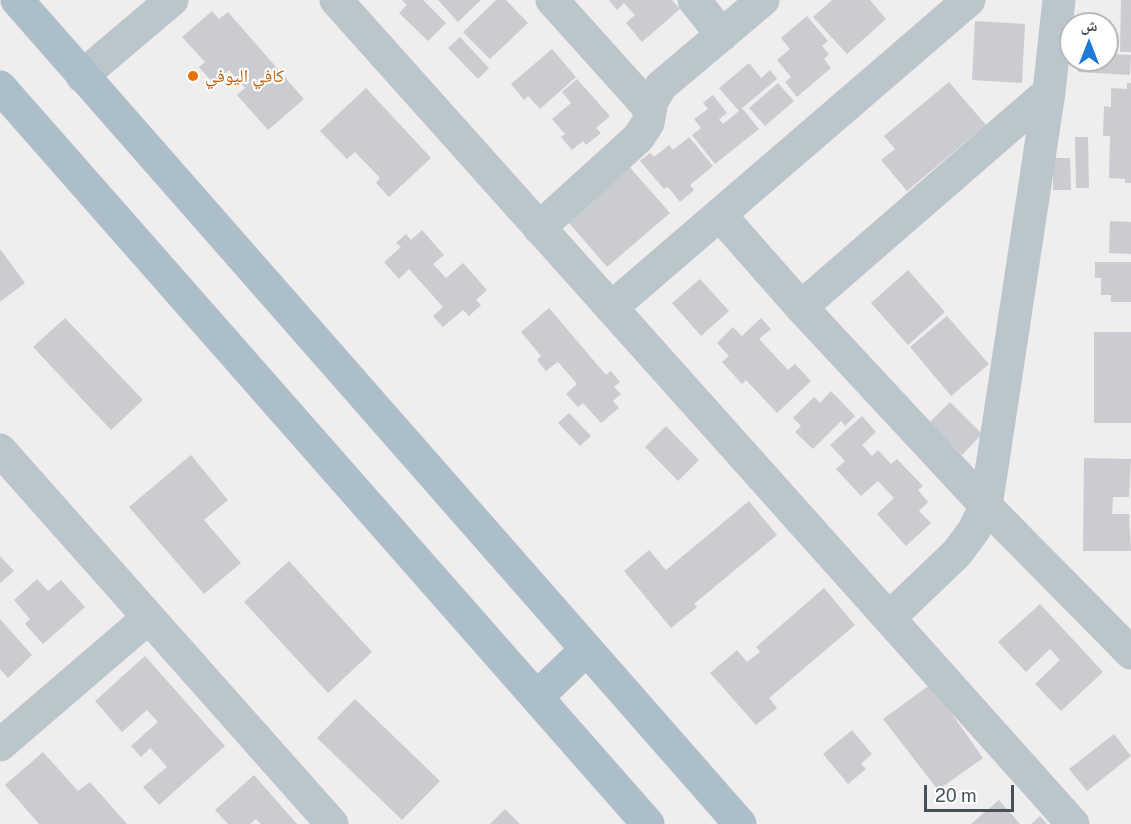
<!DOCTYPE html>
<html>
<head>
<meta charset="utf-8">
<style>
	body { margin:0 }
	#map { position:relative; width:1131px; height:824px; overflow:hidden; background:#efeded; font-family:"Public Sans","Noto Naskh Arabic",sans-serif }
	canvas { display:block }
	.north { position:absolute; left:1059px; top:12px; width:60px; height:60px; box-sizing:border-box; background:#fff; border:2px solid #b5b9bd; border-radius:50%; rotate:0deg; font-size:16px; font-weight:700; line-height:24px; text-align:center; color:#465159 }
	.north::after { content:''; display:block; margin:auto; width:21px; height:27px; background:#1e79d8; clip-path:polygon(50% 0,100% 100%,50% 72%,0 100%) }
	.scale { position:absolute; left:924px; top:785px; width:90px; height:27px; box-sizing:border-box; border:3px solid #465159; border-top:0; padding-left:8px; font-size:18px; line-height:21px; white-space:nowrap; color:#465159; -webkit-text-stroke:4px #fff; paint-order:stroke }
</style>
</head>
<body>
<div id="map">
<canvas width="1131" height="824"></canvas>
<div class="north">ش</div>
<div class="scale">20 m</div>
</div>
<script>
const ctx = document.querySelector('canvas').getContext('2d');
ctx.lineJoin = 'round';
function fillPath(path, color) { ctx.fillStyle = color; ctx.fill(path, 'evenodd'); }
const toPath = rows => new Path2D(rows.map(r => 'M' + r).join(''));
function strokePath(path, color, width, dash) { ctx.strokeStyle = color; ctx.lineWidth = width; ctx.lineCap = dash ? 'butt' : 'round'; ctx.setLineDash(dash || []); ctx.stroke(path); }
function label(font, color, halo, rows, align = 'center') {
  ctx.font = font + ' "Public Sans","Noto Naskh Arabic",sans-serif'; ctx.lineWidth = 4.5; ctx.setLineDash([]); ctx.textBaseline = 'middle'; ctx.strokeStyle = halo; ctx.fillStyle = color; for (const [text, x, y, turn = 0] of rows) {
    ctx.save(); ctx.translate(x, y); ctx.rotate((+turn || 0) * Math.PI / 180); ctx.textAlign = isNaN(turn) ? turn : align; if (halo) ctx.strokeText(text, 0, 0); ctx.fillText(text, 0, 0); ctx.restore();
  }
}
fillPath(toPath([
	[402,0,423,0,446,23,428,41,399,13,407,5],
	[438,0,481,0,458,22],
	[496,0,506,0,528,23,490,59,463,32],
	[609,0,672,0,680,9,642,42,626,23,635,15,624,3,617,10],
	[832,0,870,0,886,19,847,54,813,17],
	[1121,0,1131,0,1131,52,1120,52],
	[212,11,219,19,228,12,304,99,268,130,237,95,245,88,229,70,213,83,199,67,205,62,182,37],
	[807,16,828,41,822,46,829,54,824,59,831,68,797,97,785,82,791,77,777,60,790,49,781,38],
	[975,21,1025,24,1022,83,972,80],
	[460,37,489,68,478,79,448,48],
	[552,49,576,77,540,109,528,96,524,100,511,84],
	[1107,54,1131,55,1130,75,1078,72,1079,60,1107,60],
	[749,63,761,78,770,70,777,79,742,108,759,129,715,164,692,135,701,128,694,119,708,109,703,103,713,95,727,113,719,119,723,124,739,111,719,88],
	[577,79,610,116,596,128,601,133,586,145,583,141,572,150,561,137,565,134,552,119,571,103,562,92],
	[949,82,986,125,907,191,881,160,895,149,884,136],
	[778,83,794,101,765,126,749,108],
	[1127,83,1131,83,1131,183,1125,183,1125,179,1109,178,1110,136,1103,136,1104,106,1111,107,1111,88,1127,89],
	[366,88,431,158,389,197,376,183,380,178,355,152,347,159,320,131],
	[689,137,713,166,690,185,694,190,680,202,668,187,664,189,640,161,650,153,654,157,669,145,673,150],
	[1075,137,1088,137,1089,188,1076,188],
	[1053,158,1070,158,1071,190,1053,190],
	[626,163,670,213,607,267,564,217],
	[1110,221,1131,222,1131,254,1109,253],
	[422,230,444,255,433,264,446,278,463,263,487,290,476,300,481,305,469,316,463,310,443,327,433,316,443,307,409,269,399,279,384,262,401,247,396,243,406,234,411,240],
	[0,249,25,283,0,302],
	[1095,262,1131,262,1131,302,1111,302,1111,295,1101,295,1101,278,1095,278],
	[908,270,945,312,908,345,871,303],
	[700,279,729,311,701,336,672,303],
	[549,308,606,375,611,371,620,382,614,387,621,394,613,401,619,408,601,423,583,403,578,407,566,394,577,384,558,362,546,371,537,360,541,356,521,332],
	[947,316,989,364,951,396,910,347],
	[65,318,143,400,111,430,33,347],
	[761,318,771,329,759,339,788,370,795,364,811,381,777,413,746,380,742,384,722,362,729,356,717,343,733,327,742,336],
	[1094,332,1131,332,1131,423,1094,423],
	[831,391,855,416,845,426,841,421,813,449,795,432,801,426,793,418,814,397,820,403],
	[950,402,982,434,962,455,929,423],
	[569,413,591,436,580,446,558,423],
	[862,416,876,432,862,445,872,456,878,450,891,464,897,459,923,486,918,490,928,502,919,511,931,523,906,546,877,514,894,498,878,481,861,496,836,469,845,461,830,445],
	[666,426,699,460,678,481,645,447],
	[191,455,228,500,204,520,241,563,204,594,129,507],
	[1084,458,1131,459,1129,497,1113,497,1112,514,1129,514,1131,551,1083,551],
	[749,501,777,535,694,604,697,607,671,628,624,571,649,550,666,570],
	[0,556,14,571,0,583],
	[289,561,372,652,328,693,244,602],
	[37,579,48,591,61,580,85,607,43,644,25,624,30,619,14,600],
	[824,588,855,625,769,698,777,708,756,725,710,673,737,650,747,662,760,652,756,647],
	[1040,604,1103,672,1061,711,1035,684,1060,660,1050,649,1026,672,998,642],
	[0,619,32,655,8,678,0,669],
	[145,656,225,746,159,805,143,787,167,767,150,748,141,757,131,746,158,722,147,710,122,732,95,701],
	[931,684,983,758,938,790,883,719],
	[355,699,440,781,402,820,317,738],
	[852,730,872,754,861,764,866,769,848,784,823,754],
	[1114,734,1131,756,1087,791,1069,769],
	[43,752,78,791,90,782,127,824,39,824,5,785],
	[254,775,297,824,261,824,256,819,250,824,228,824,215,810],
	[999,800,1020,824,971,824],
	[505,809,520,824,490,824],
	[1040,816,1047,824,1031,824]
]), '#caccd1');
strokePath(toPath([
	[336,0,1073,824],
	[552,0,650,109],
	[694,0,722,35],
	[82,76,172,0],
	[720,215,801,307,986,506,1131,653],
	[539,228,638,138,648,123,652,101,661,86,763,0],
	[801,307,1049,92],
	[611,308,969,0],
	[0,450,332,824],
	[889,618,957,553,974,530,986,506,1049,92,1059,0],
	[0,745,148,618]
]), '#bbc5cc', 33);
strokePath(toPath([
	[17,0,740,824],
	[0,87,648,824],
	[537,697,586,650]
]), '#adbecb', 33);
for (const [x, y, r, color] of [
	[193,76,6,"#e8710a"]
]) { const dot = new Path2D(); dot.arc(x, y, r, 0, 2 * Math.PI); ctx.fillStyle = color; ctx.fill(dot); strokePath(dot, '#fff', 2); }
label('18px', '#c56008', '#fff', [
	["كافي اليوفي",205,76]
], 'left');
</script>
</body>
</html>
